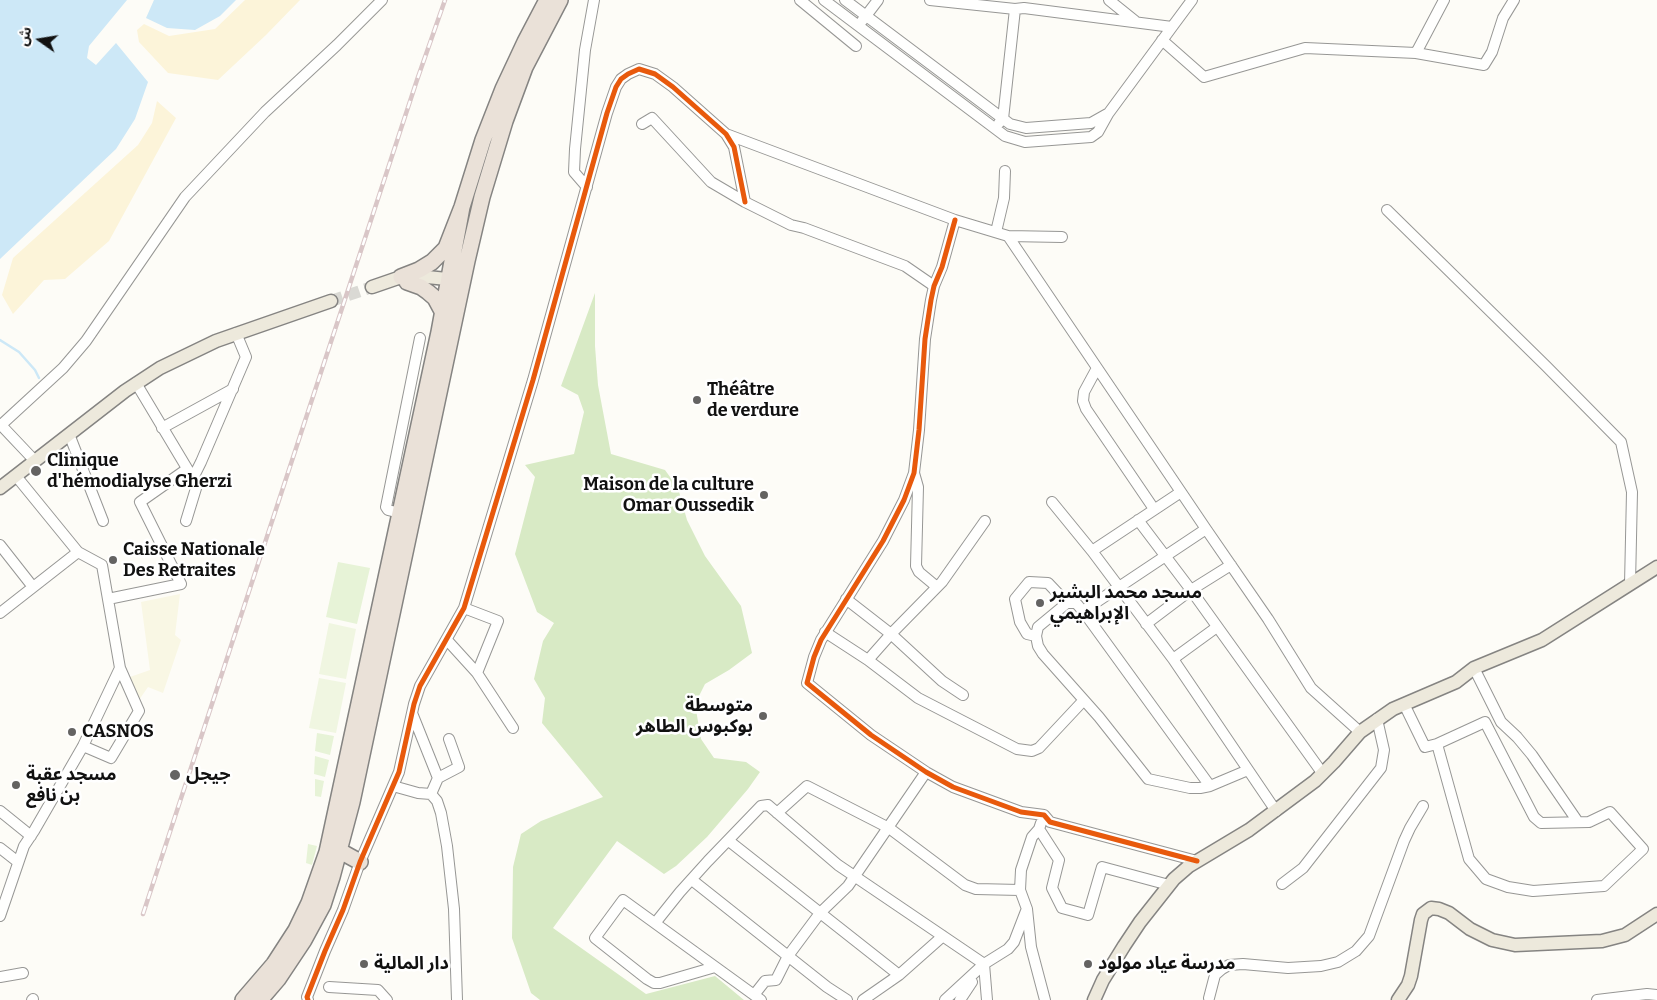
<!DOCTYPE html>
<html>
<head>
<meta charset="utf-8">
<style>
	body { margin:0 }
	#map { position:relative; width:1657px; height:1000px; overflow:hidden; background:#fdfcf7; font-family:Bitter,"Noto Sans Arabic",serif }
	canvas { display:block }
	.north { position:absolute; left:15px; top:15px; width:50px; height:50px; -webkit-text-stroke:4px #fff; paint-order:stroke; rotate:283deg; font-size:14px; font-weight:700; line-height:20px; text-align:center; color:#111 }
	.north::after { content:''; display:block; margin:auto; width:18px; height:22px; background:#111; clip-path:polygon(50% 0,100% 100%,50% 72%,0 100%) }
</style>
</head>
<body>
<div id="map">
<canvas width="1657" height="1000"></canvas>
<div class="north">ش</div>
</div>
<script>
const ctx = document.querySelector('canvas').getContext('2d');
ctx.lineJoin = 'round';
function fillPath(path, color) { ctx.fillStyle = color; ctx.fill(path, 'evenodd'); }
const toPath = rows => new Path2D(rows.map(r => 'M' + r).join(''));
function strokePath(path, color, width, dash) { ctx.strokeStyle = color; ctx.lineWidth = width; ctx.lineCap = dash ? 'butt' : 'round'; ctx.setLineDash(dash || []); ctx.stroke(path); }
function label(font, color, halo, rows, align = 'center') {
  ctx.font = font + ' Bitter,"Noto Sans Arabic",serif'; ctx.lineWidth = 5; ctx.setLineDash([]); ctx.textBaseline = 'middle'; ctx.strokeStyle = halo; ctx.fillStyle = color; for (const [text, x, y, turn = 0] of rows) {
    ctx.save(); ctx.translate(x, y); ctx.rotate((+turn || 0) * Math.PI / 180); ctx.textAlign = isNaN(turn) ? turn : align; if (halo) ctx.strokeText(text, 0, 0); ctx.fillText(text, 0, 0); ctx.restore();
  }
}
fillPath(toPath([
	[180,594,175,635,181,640,163,693,148,687,139,700,130,677,150,670,141,602]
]), '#f9f7e4');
fillPath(toPath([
	[338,562,370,568,357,624,326,617],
	[317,733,334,736,330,755,315,751],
	[315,756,329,760,325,777,314,774],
	[315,779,324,781,321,797,315,796],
	[308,844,317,846,312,865,306,863]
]), '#e7f3d7');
fillPath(toPath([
	[595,293,595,346,598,385,611,454,665,470,678,488,687,520,705,556,741,606,752,653,729,670,705,684,695,704,701,739,714,758,746,762,760,772,748,789,707,837,676,866,664,874,617,841,553,928,646,994,715,976,744,1000,540,1000,531,993,512,938,513,867,521,834,541,821,603,797,542,723,545,698,534,679,543,641,554,623,537,612,515,554,535,477,525,465,574,454,584,412,578,395,561,386]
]), '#d8eac5');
fillPath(toPath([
	[245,0,300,0,266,35,218,80,168,73,139,42,137,30,144,24,169,36,215,29],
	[157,101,176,118,109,241,65,279,44,280,13,314,2,295,13,258,138,145,152,123]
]), '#fcf4d9');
fillPath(toPath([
	[329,623,356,629,346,679,319,674],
	[319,678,346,683,336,733,309,728]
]), '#f0f6e1');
fillPath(toPath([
	[0,0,127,0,89,46,87,58,96,65,116,43,148,82,135,119,116,149,0,259],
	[154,0,236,0,220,16,195,30,167,28,146,18]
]), '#cde8f7');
strokePath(toPath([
	[0,340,19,352,35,370,39,378]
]), '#cde8f7', 2.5);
strokePath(toPath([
	[331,301,372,287]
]), '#dad9d4', 12, [12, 6]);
const minor = toPath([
	[800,0,856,46],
	[824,0,1005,136,1025,142,1091,137,1098,132,1108,114,1172,27],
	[845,0,1010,124,1026,128,1091,123,1107,114],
	[930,0,1015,9,1024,8,1172,27,1192,0],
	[1109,0,1135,21],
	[862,21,878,0],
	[1162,40,1204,77,1305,48,1416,53,1444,0],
	[1416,53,1484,65,1492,52,1503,18,1514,0],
	[999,123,1003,119,1015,9],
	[642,124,652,118,711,182,745,202,791,225,804,228,905,266,934,286],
	[726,134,955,220,1008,236,1206,529,1268,619,1311,688,1360,732],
	[587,187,574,172,575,149,585,50,594,0],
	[1387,210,1546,366,1621,442,1632,492,1630,584],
	[955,220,942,267,934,286,931,300,925,339,919,430,914,473,904,500,883,541,821,640,814,657,807,683,871,735,926,772,953,787,1021,812,1044,815,1050,822,1197,861],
	[996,232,1004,198,1005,171],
	[1008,236,1062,237],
	[1097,368,1084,392,1083,401,1086,409,1154,509],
	[136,383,197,485,186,521],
	[0,424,35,461],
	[1,425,63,368,86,341,185,197,265,112,337,45,382,0],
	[162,428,233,389],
	[69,434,103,521],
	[914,473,918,487,916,566,919,572,937,587],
	[16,476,78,552,102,565,120,668,139,711,111,758,83,746],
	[193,478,201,462,246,357,236,333],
	[1181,492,1092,551,1173,659,1276,811],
	[1052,502,1092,551],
	[400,513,388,510,386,507,420,338],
	[1138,520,1191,590,1323,774],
	[0,545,33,587],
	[108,599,181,584,140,502,187,469],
	[846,599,891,634,942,681,963,695],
	[464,608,498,621,477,673],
	[1083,611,1206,529],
	[0,613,78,552],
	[1146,624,1191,590,1231,565],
	[825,632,868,660,918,698,1017,749,1032,751,1039,748,1083,701],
	[1036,636,1027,634,1020,622,1015,599,1029,582,1048,583,1067,603],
	[447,640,477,673,513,728],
	[1173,659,1217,627],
	[868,660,891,634,942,582,985,521],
	[1474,668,1501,722,1517,737,1532,755,1578,822],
	[1404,704,1425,747,1437,744,1469,859,1486,879,1508,887,1533,891,1604,886,1643,849,1610,812,1589,822,1541,823,1534,817,1485,722,1437,744],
	[412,713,438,778,431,794],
	[438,778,459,767,449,739],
	[393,786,418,793,431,794,437,801,441,813,447,846,454,909,457,1000],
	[1210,786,1083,611,1076,603,1067,603,1038,627,1036,636,1038,646,1043,654,1099,717,1148,779,1190,788,1200,788,1210,786,1248,770],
	[0,811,31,836],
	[777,813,807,786,889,828,965,885,976,889,1020,890],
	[1041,823,1039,829,1032,837,1021,870,1020,890,1027,909,1031,947,1045,1000],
	[1039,829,1059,860,1052,888,1062,908,1088,915,1102,867,1169,885],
	[729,841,899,975],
	[0,848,18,862],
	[692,880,827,987,847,1000],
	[1282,884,1303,868,1381,768,1384,750,1377,719],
	[0,916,24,846,34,831,83,746,120,668],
	[656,922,680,892,708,861,761,806,768,805,838,865,984,964],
	[984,964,987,1000],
	[715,967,660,983,654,983,647,979,595,938,623,900,761,1000],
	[0,977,23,973],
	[329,987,378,990,387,1000],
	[754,995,765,981,776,980,788,956,820,913,848,886,926,772],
	[1209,998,1215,975,1222,969,1229,965,1243,964,1288,968,1321,966,1338,962,1356,951,1369,936,1404,841,1410,828,1423,806],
	[32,1000,33,999],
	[308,1000,307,997,325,951,343,910,360,862,399,772,414,704,420,686,464,608,533,380,607,113,616,87,621,79,628,74,639,69,655,74,673,87,726,134,734,147,745,202],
	[863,1000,899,975,943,936],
	[945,1000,984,964,1008,949,1014,942,1026,911],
	[960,1000,972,982],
	[1597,1000,1647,994,1657,995]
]);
const major = toPath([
	[372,287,401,277,417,276,447,279,453,283,454,286],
	[0,488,125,391,160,368,216,341,331,301],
	[1094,1000,1103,980,1124,946,1140,922,1174,879,1189,866,1249,830,1315,781,1334,762,1360,732,1393,709,1456,682,1474,668,1542,640,1657,567],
	[1398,1000,1408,985,1411,976,1421,920,1423,914,1431,908,1439,909,1449,913,1470,929,1492,940,1515,945,1602,941,1625,935,1657,914]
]);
const highway = toPath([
	[401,277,419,270,432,262,446,248,462,207,483,140,503,89,525,42,547,0],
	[407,282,421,287,428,292,435,298,442,311],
	[340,851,360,862],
	[243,1000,274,964,296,930,309,903,327,852,439,332,462,207],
	[260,1000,278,979,304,940,323,905,332,877,352,802,467,261,482,197,505,121,525,67,560,0]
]);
strokePath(minor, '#979795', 12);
strokePath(major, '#858482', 15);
strokePath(highway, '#858482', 18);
strokePath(minor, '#fffffe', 10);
strokePath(major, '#ede9dc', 12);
strokePath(highway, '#eae1d8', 15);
const rail = toPath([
	[143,914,417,80,445,0]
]);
strokePath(rail, '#d9c6c7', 4.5);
strokePath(rail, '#fff', 2.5, [8]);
strokePath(toPath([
	[955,220,942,267,934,286,931,300,925,339,919,430,914,473,904,500,883,541,821,640,814,657,807,683,871,735,926,772,953,787,1021,812,1044,815,1050,822,1197,861],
	[308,1000,307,997,325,951,343,910,360,862,399,772,414,704,420,686,464,608,533,380,607,113,616,87,621,79,628,74,639,69,655,74,673,87,726,134,734,147,745,202]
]), '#e8590c', 5);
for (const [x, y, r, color] of [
	[697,400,5,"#646362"],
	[36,471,6,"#646362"],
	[764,495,5,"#646362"],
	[113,560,5,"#646362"],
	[1040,603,5,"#646362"],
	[763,716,5,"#646362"],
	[72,732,5,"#646362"],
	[175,775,6,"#646362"],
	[16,785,5,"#646362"],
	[364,964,5,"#646362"],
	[1088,964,5,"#646362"]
]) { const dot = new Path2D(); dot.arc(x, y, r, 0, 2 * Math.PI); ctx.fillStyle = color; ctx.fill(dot); strokePath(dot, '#fff', 2); }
label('bold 18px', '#111', '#fff', [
	["Théâtre",707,390],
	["de verdure",707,411],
	["Clinique",47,461],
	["d'hémodialyse Gherzi",47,482],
	["Maison de la culture",754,485,"right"],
	["Omar Oussedik",754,506,"right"],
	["Caisse Nationale",123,550],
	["Des Retraites",123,571],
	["مسجد محمد البشير",1050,593],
	["الإبراهيمي",1050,614],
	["متوسطة",753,706,"right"],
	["بوكبوس الطاهر",753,727,"right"],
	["CASNOS",82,732],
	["مسجد عقبة",26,775],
	["بن نافع",26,796],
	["جيجل",186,775],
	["دار المالية",374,964],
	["مدرسة عياد مولود",1098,964]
], 'left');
</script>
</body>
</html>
